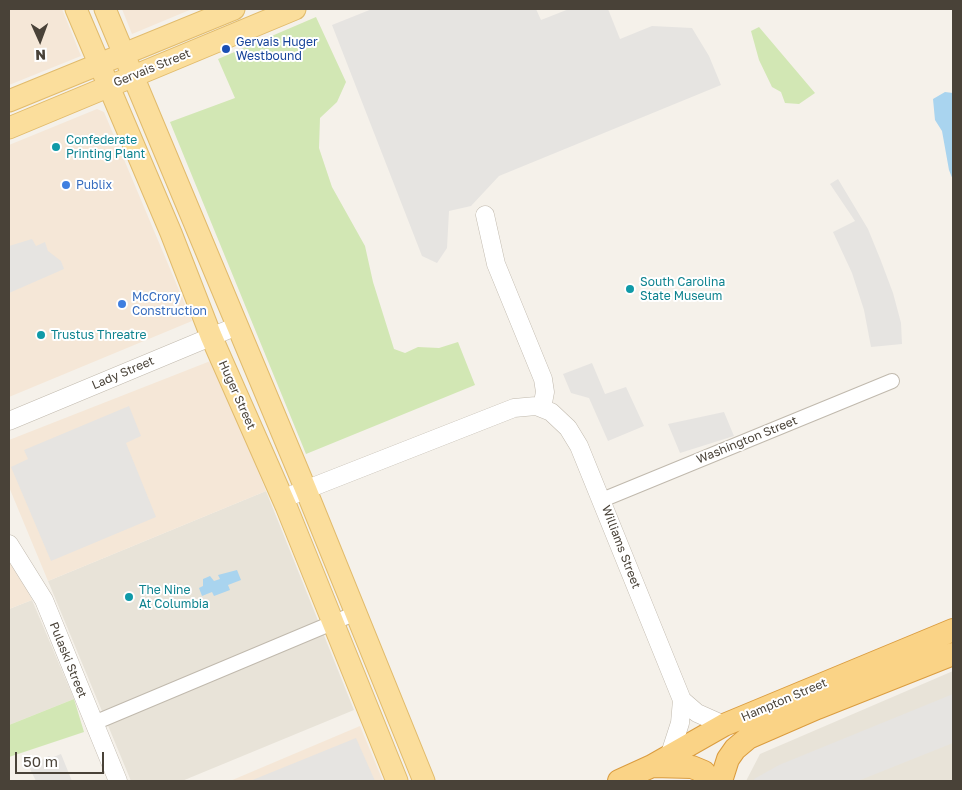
<!DOCTYPE html>
<html>
<head>
<meta charset="utf-8">
<style>
	body { margin:0 }
	#map { position:relative; width:962px; height:790px; overflow:hidden; background:#f5f1ea; font-family:"Golos Text",sans-serif }
	canvas { display:block }
	.frame { position:absolute; inset:0; border:10px solid #494238; pointer-events:none }
	.north { position:absolute; left:15px; top:15px; width:50px; height:50px; -webkit-text-stroke:4px #fff; paint-order:stroke; rotate:178deg; font-size:14px; font-weight:700; line-height:20px; text-align:center; color:#494238 }
	.north::after { content:''; display:block; margin:auto; width:18px; height:22px; background:#494238; clip-path:polygon(50% 0,100% 100%,50% 72%,0 100%) }
	.scale { position:absolute; left:15px; top:752px; width:89px; height:22px; box-sizing:border-box; border:2px solid #494238; border-top:0; padding-left:6px; font-size:15px; line-height:18px; white-space:nowrap; color:#494238; -webkit-text-stroke:4px #fff; paint-order:stroke }
</style>
</head>
<body>
<div id="map">
<canvas width="962" height="790"></canvas>
<div class="frame"></div>
<div class="north">N</div>
<div class="scale">50 m</div>
</div>
<script>
const ctx = document.querySelector('canvas').getContext('2d');
ctx.lineJoin = 'round';
function fillPath(path, color) { ctx.fillStyle = color; ctx.fill(path, 'evenodd'); }
const toPath = rows => new Path2D(rows.map(r => 'M' + r).join(''));
function strokePath(path, color, width, dash) { ctx.strokeStyle = color; ctx.lineWidth = width; ctx.lineCap = dash ? 'butt' : 'round'; ctx.setLineDash(dash || []); ctx.stroke(path); }
function label(font, color, halo, rows, align = 'center') {
  ctx.font = font + ' "Golos Text",sans-serif'; ctx.lineWidth = 4; ctx.setLineDash([]); ctx.textBaseline = 'middle'; ctx.strokeStyle = halo; ctx.fillStyle = color; for (const [text, x, y, turn = 0] of rows) {
    ctx.save(); ctx.translate(x, y); ctx.rotate((+turn || 0) * Math.PI / 180); ctx.textAlign = isNaN(turn) ? turn : align; if (halo) ctx.strokeText(text, 0, 0); ctx.fillText(text, 0, 0); ctx.restore();
  }
}
fillPath(toPath([
	[266,491,354,710,182,781,131,781,48,581],
	[32,600,74,699,9,725,9,609],
	[953,671,953,781,746,781,760,754]
]), '#e8e3d8');
fillPath(toPath([
	[9,9,62,9,81,56,9,85],
	[122,9,192,9,132,34],
	[97,109,104,112,192,321,9,397,9,145],
	[213,360,266,491,48,581,9,487,9,440],
	[9,553,32,600,9,609],
	[360,726,383,781,230,781]
]), '#f5e7d7');
fillPath(toPath([
	[316,17,346,82,337,102,320,118,319,148,332,187,365,246,373,282,394,349,405,353,418,347,439,348,458,342,475,385,306,454,170,122,235,98,218,59],
	[759,27,815,93,799,104,785,103,781,92,772,87,759,60,751,31],
	[74,699,84,732,9,757,9,725]
]), '#d2e7b4');
fillPath(toPath([
	[372,9,536,9,541,20,569,9,608,9,620,39,652,26,692,28,709,56,721,85,499,176,471,206,449,211,447,248,437,263,422,256,332,25],
	[838,179,868,229,881,261,893,293,901,323,902,344,871,347,864,310,852,273,833,232,855,221,830,184],
	[32,239,36,246,45,242,48,251,61,261,64,269,9,293,9,246],
	[592,363,605,394,626,387,644,426,608,441,589,398,571,393,563,374],
	[129,406,141,436,126,443,156,517,51,561,11,467,28,459,24,450],
	[724,412,734,436,680,453,668,424],
	[953,694,953,743,858,781,755,781,754,779,779,765],
	[356,738,375,781,250,781],
	[61,754,72,781,36,781,29,767,49,756,51,758]
]), '#e6e4e1');
fillPath(toPath([
	[945,92,953,93,953,180,949,170,942,131,935,120,933,99],
	[237,570,241,580,228,585,230,590,214,596,212,592,202,596,199,588,203,586,203,579,210,576,214,581,220,579,218,575]
]), '#a9d4ef');
const minor = toPath([
	[602,500,892,381],
	[94,723,356,613]
]);
const tertiary = toPath([
	[485,215,496,264,543,379,545,392,542,408],
	[9,421,237,326],
	[282,499,514,408,536,406,551,412,568,428,579,446,682,700,680,723,669,757],
	[9,544,44,600,118,781],
	[682,700,697,713,724,725]
]);
const primary = toPath([
	[76,9,171,233,211,336,286,506,397,781],
	[105,9,306,490,424,781],
	[9,101,234,9],
	[9,128,295,9]
]);
const trunk = toPath([
	[653,766,692,767,704,772,711,781],
	[619,781,652,766,724,725,953,630],
	[721,781,728,759,735,749,748,738,817,708,953,654]
]);
strokePath(minor, '#c0b9ad', 16);
strokePath(tertiary, '#c0b9ad', 19);
strokePath(primary, '#e1bb6c', 23);
strokePath(trunk, '#da9c3f', 24);
strokePath(minor, '#fff', 14);
strokePath(tertiary, '#fff', 18);
strokePath(primary, '#fbde9c', 21);
strokePath(trunk, '#fad386', 22);
for (const [x, y, r, color] of [
	[226,49,5,"#1a4fb4"],
	[56,147,5,"#0f9aa8"],
	[66,185,5,"#3f7fe0"],
	[630,289,5,"#0f9aa8"],
	[122,304,5,"#3f7fe0"],
	[41,335,5,"#0f9aa8"],
	[129,597,5,"#0f9aa8"]
]) { const dot = new Path2D(); dot.arc(x, y, r, 0, 2 * Math.PI); ctx.fillStyle = color; ctx.fill(dot); strokePath(dot, '#fff', 2); }
label('12px', '#164399', '#fff', [
	["Gervais Huger",236,42],
	["Westbound",236,56]
], 'left');
label('12px', '#494238', '#fff', [
	["Gervais Street",152,68,-22],
	["Lady Street",123,373,-23],
	["Huger Street",237,395,66],
	["Washington Street",747,440,-22],
	["Williams Street",621,547,69],
	["Pulaski Street",68,660,68],
	["Hampton Street",784,700,-23]
]);
label('12px', '#0d838f', '#fff', [
	["Confederate",66,140],
	["Printing Plant",66,154],
	["South Carolina",640,282],
	["State Museum",640,296],
	["Trustus Threatre",51,335],
	["The Nine",139,590],
	["At Columbia",139,604]
], 'left');
label('12px', '#366cbe', '#fff', [
	["Publix",76,185],
	["McCrory",132,297],
	["Construction",132,311]
], 'left');
</script>
</body>
</html>
